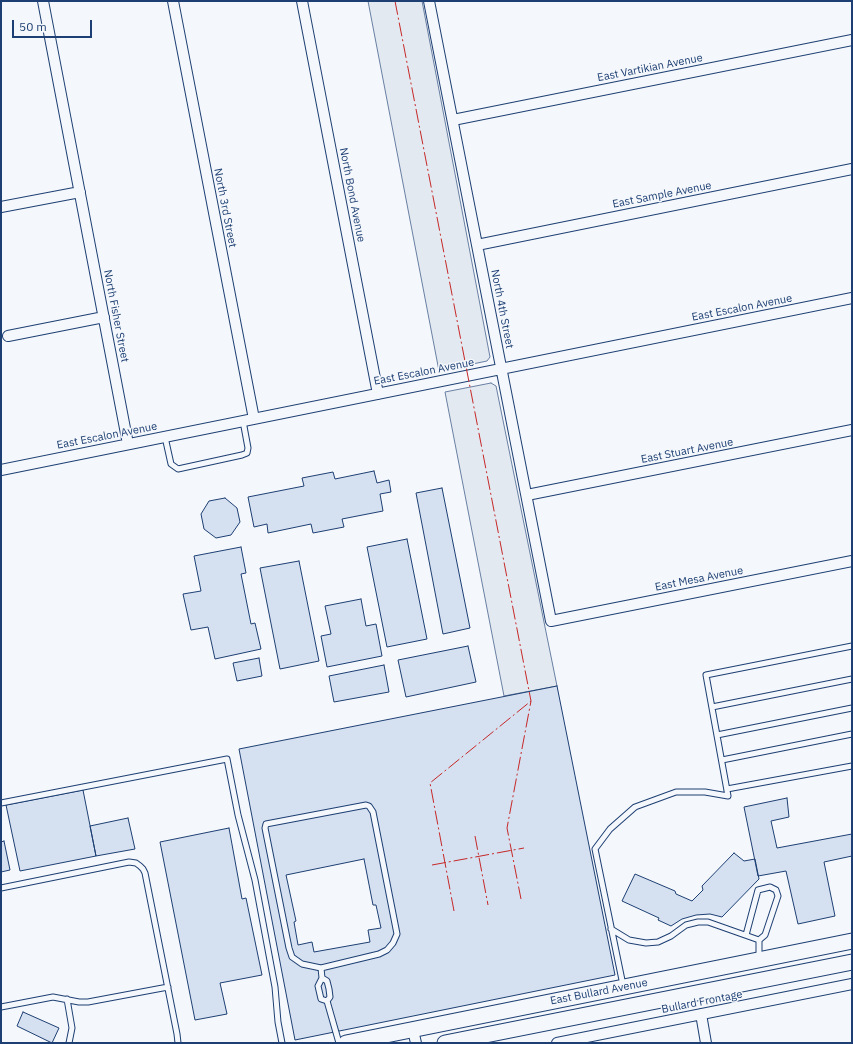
<!DOCTYPE html>
<html>
<head>
<meta charset="utf-8">
<style>
	body { margin:0 }
	#map { position:relative; width:853px; height:1044px; overflow:hidden; background:#f4f7fb; font-family:"IBM Plex Sans",sans-serif }
	canvas { display:block }
	.frame { position:absolute; inset:0; border:2px solid #1d3f73; pointer-events:none }
	.scale { position:absolute; left:12px; top:20px; width:80px; height:18px; box-sizing:border-box; border:2px solid #1d3f73; border-top:0; padding-left:5px; font-size:12px; line-height:14px; white-space:nowrap; color:#1d3f73; -webkit-text-stroke:3px #f4f7fb; paint-order:stroke }
</style>
</head>
<body>
<div id="map">
<canvas width="853" height="1044"></canvas>
<div class="frame"></div>
<div class="scale">50 m</div>
</div>
<script>
const ctx = document.querySelector('canvas').getContext('2d');
ctx.lineJoin = 'round';
function fillPath(path, color) { ctx.fillStyle = color; ctx.fill(path, 'evenodd'); }
const toPath = rows => new Path2D(rows.map(r => 'M' + r).join(''));
function strokePath(path, color, width, dash) { ctx.strokeStyle = color; ctx.lineWidth = width; ctx.lineCap = dash ? 'butt' : 'round'; ctx.setLineDash(dash || []); ctx.stroke(path); }
function label(font, color, halo, rows, align = 'center') {
  ctx.font = font + ' "IBM Plex Sans",sans-serif'; ctx.lineWidth = 3; ctx.setLineDash([]); ctx.textBaseline = 'middle'; ctx.strokeStyle = halo; ctx.fillStyle = color; for (const [text, x, y, turn = 0] of rows) {
    ctx.save(); ctx.translate(x, y); ctx.rotate((+turn || 0) * Math.PI / 180); ctx.textAlign = isNaN(turn) ? turn : align; if (halo) ctx.strokeText(text, 0, 0); ctx.fillText(text, 0, 0); ctx.restore();
  }
}
const green = toPath([
	[368,1,422,1,490,357,487,361,439,371,368,1],
	[491,383,496,386,557,686,504,696,445,392,491,383]
]);
fillPath(green, '#e3e9f0');
strokePath(green, '#687fa3', 1);
const building = toPath([
	[374,471,377,483,389,480,391,492,380,494,383,511,342,519,344,527,313,533,311,524,268,533,267,524,254,527,248,497,304,486,302,478,333,472,335,479,374,471],
	[442,488,470,628,443,634,416,493,442,488],
	[225,498,237,508,240,522,231,535,216,538,204,529,201,514,209,501,225,498],
	[407,539,427,639,387,647,367,547,407,539],
	[241,547,246,573,241,574,251,624,255,623,261,649,215,659,208,627,191,630,183,594,201,591,194,556,241,547],
	[299,561,319,661,280,669,260,568,299,561],
	[361,599,366,626,376,624,382,656,327,667,321,636,331,634,325,606,361,599],
	[468,646,476,682,406,697,398,660,468,646],
	[259,658,262,676,237,681,233,663,259,658],
	[384,665,389,692,334,702,329,676,384,665],
	[557,686,615,975,295,1040,239,749,557,686],
	[83,790,96,856,20,871,6,805,83,790],
	[787,798,789,817,771,821,777,848,852,834,852,856,824,862,835,916,798,924,786,871,758,876,744,807,787,798],
	[128,818,135,849,96,856,90,826,128,818],
	[229,828,242,899,246,898,262,975,220,983,227,1014,195,1020,160,842,229,828],
	[4,841,10,870,1,872,1,842,4,841],
	[734,853,744,861,755,859,759,879,722,917,710,914,696,915,682,919,671,926,658,920,659,918,622,901,635,874,675,891,676,894,692,901,703,890,702,886,734,853],
	[364,859,373,905,376,905,381,928,368,930,370,942,314,952,312,942,298,945,294,922,296,921,286,875,364,859],
	[23,1012,59,1028,52,1043,17,1026,23,1012]
]);
fillPath(building, '#d5e0f0');
strokePath(building, '#1d3f73', 1);
const service = toPath([
	[165,437,171,464,178,469,242,455,247,453,248,448,243,421],
	[712,707,852,679],
	[717,735,852,708],
	[722,760,852,734],
	[727,789,852,766],
	[1,803,227,759,238,815,255,880,275,987,278,1022,282,1043],
	[1,888,129,862,136,863,140,866,143,869,145,873,177,1034,178,1043],
	[611,929,629,940,646,943,658,942,671,936,686,925,698,922,708,922,759,940,765,935,778,896,776,890,770,887,758,890,746,935],
	[759,959,759,940],
	[321,968,379,954,387,950,393,943,397,934,373,812,369,806,366,805,266,824,265,828,289,948,292,957,302,964,321,968,322,978],
	[623,985,595,849,610,829,635,807,676,792,705,792,728,796,706,675,852,646],
	[67,999,72,1028,69,1043],
	[327,1001,321,999,318,986,322,978,327,981,329,989,330,997,327,1001,339,1043],
	[1,1007,53,997,79,1002,88,1002,168,987]
]);
const minor = toPath([
	[43,1,128,444],
	[173,1,254,419],
	[302,1,378,394],
	[429,1,551,621,852,561],
	[453,120,852,40],
	[1,207,80,192],
	[477,245,852,169],
	[8,336,104,317],
	[1,470,852,298],
	[527,495,852,430],
	[701,1014,706,1043],
	[413,1030,416,1043],
	[557,1043,852,984]
]);
const primary = toPath([
	[346,1043,852,941],
	[445,1043,852,962]
]);
strokePath(service, '#1d3f73', 7);
strokePath(minor, '#1d3f73', 12);
strokePath(primary, '#1d3f73', 17);
strokePath(service, '#f4f7fb', 5);
strokePath(minor, '#f4f7fb', 10);
strokePath(primary, '#f4f7fb', 15);
strokePath(toPath([
	[395,1,531,701,507,828,521,899],
	[475,836,488,905],
	[432,865,524,848],
	[454,911,430,783,531,701]
]), '#c62828', 1, [14, 3, 2, 3]);
label('11px', '#1d3f73', '#f4f7fb', [
	["East Vartikian Avenue",650,68,-11],
	["North Bond Avenue",352,195,79],
	["East Sample Avenue",662,195,-11],
	["North 3rd Street",225,208,79],
	["East Escalon Avenue",742,308,-11],
	["North 4th Street",502,309,79],
	["North Fisher Street",116,316,79],
	["East Escalon Avenue",424,372,-11],
	["East Escalon Avenue",107,436,-11],
	["East Stuart Avenue",687,451,-11],
	["East Mesa Avenue",699,579,-11],
	["East Bullard Avenue",599,992,-11],
	["Bullard Frontage",702,1002,-11]
]);
</script>
</body>
</html>
